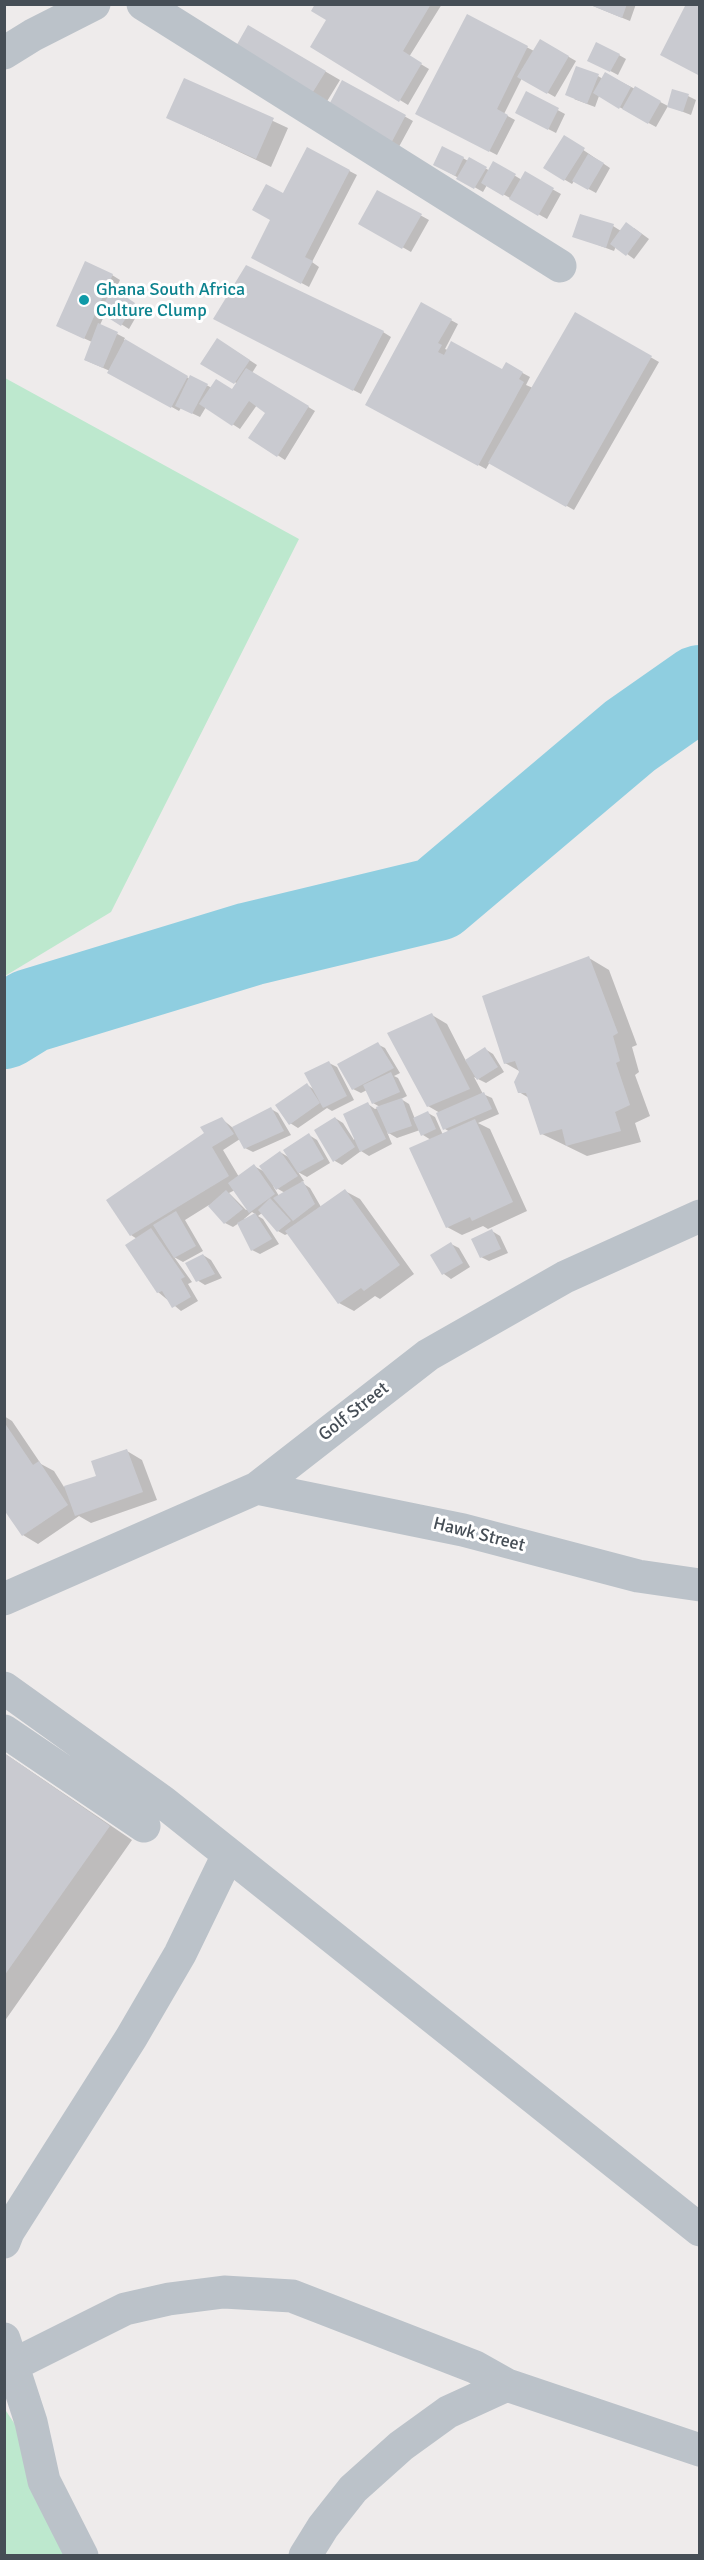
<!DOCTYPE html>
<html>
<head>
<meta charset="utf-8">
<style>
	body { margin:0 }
	#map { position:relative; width:704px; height:2560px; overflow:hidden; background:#eeebeb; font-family:Signika,sans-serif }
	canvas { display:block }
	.frame { position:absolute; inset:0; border:6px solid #464e56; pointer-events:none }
</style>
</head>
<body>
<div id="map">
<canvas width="704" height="2560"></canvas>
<div class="frame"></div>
</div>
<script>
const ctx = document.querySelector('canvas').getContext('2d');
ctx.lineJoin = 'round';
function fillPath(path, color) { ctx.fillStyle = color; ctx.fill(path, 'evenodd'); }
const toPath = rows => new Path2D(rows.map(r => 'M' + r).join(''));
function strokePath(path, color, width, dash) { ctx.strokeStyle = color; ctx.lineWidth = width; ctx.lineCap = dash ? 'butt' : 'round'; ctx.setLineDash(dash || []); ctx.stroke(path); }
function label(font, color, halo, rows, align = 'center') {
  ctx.font = font + ' Signika,sans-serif'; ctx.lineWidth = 6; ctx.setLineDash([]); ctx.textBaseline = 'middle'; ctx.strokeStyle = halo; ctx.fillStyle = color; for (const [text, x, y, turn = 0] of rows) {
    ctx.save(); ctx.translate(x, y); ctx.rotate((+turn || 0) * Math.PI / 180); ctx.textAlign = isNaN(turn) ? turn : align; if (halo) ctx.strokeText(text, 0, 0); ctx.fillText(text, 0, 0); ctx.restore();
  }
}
fillPath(toPath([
	[5,378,299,539,111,912,5,976],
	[4,2408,47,2472,88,2555,5,2555]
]), '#bde8ce');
fillPath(toPath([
	[317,4,442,4,409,57,429,69,408,105,312,46,328,20],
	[588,4,636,4,630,21],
	[467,16,534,51,541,41,576,61,555,97,522,78,504,114,515,120,497,155,425,118],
	[249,27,340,80,323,108],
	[619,55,626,59,618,75,597,64],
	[606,74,668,106,656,127,599,96,595,107,574,99,598,76,603,79],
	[185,80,288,128,271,167,168,118],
	[343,82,413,121,395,154],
	[526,93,565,114,556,133,517,113],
	[688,96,696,100,691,115,668,106],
	[564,137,610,168,596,193,574,181,572,184,545,168],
	[308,149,357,175,312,262,319,267,309,287,253,257],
	[463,158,468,161,470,159,490,171,494,163,522,180,525,174,561,194,547,219,487,185,483,192,443,169],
	[378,192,429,220,411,252,360,223],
	[613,226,621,231,634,228,649,239,634,259,616,246,614,251,574,236],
	[112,275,120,280,115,291,141,308,129,329,105,314,100,325,125,338,124,340,190,379,191,377,212,388,233,391,238,384,202,363,225,344,257,365,252,373,315,411,285,460,250,437,267,412,257,405,240,429,206,407,200,417,181,408,179,411,109,372,110,371,85,360,92,342,66,330],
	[422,304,458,324,445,349,503,371,506,364,530,377,526,385,533,388,575,314,659,362,574,510,490,462,486,469,367,404],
	[222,322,383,332,391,337,361,394],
	[589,958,609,970,637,1045,632,1047,639,1072,635,1075,650,1116,635,1123,641,1142,587,1156,542,1134,529,1098,519,1092,521,1072,505,1063],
	[432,1015,447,1024,466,1061,485,1049,493,1054,504,1072,486,1083,474,1077,483,1094,492,1098,499,1114,478,1123,490,1129,527,1211,488,1229,483,1226,462,1235,447,1227,431,1140,423,1135,420,1130,397,1138,387,1132,392,1144,369,1156,361,1151,342,1165,335,1161,335,1118,343,1123,354,1140,368,1104,375,1109,380,1107,373,1103,367,1090,361,1093,353,1089,377,1044,385,1048,400,1073,394,1076,398,1078,407,1096,401,1099,409,1104,415,1119,428,1113,435,1117,443,1135,450,1132,445,1129,440,1113,428,1106],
	[329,1063,337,1067,354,1100,332,1111,327,1108,298,1128,290,1123,307,1085,315,1090],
	[271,1109,278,1113,291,1135,253,1152,245,1148,240,1139,223,1150,239,1177,254,1166,265,1172,280,1152,290,1158,309,1135,317,1140,330,1163,307,1177,298,1172,304,1181,301,1182,310,1188,321,1207,345,1191,360,1199,414,1274,380,1299,375,1296,354,1311,339,1303,289,1233,285,1235,278,1231,262,1213,258,1216,263,1219,279,1244,260,1254,252,1250,239,1223,233,1227,225,1223,209,1205,185,1220,203,1251,183,1262,174,1257,192,1282,188,1284,198,1301,181,1311,158,1292,137,1239,131,1235,204,1135,222,1119,233,1128],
	[273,1186,285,1193,279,1196],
	[235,1190,248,1209,246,1210,229,1193],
	[252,1212,255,1214,245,1220,244,1219],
	[492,1231,500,1236,508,1253,489,1261,481,1257],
	[451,1244,459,1248,470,1267,451,1279,444,1274,432,1256],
	[203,1255,211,1260,222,1278,205,1285,197,1280],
	[4,1416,12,1421,41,1464,54,1471,64,1487,98,1477,127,1451,142,1460,157,1500,91,1523,79,1516,38,1544,23,1535,4,1482],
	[4,1753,132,1840,4,2022]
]), '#0003');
strokePath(toPath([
	[4,1027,30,1011,250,944,437,899,630,736,700,687]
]), '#8fcee0', 84);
fillPath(toPath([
	[315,4,431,4,403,51,422,63,399,102,310,47,326,20,311,11],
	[588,4,627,4,622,18],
	[686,4,700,4,700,76,660,55],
	[467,14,528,46,497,109,508,115,489,152,415,114],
	[248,25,326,71,308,100,231,55],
	[540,39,569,56,547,94,517,77],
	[596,42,620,54,610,72,587,61],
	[576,66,599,74,587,104,565,95],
	[605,72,631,87,619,109,593,93],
	[184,78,274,118,256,159,166,118],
	[342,80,406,115,387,151,323,116],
	[635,86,661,101,648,124,622,109],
	[672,89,689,94,683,112,667,107],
	[526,91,559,108,548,130,515,113],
	[564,135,585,148,564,181,543,168],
	[442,146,464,157,455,176,433,165],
	[307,147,350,170,305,257,313,261,301,284,251,258,270,220,252,210,266,184,283,193],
	[588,154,604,163,588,190,572,181],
	[469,157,487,167,474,189,456,179],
	[493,161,516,174,503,196,481,183],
	[525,171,554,188,538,216,509,199],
	[377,190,422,214,402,249,358,224],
	[580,214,614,224,606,248,572,237],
	[626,222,642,234,626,256,610,244],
	[85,261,113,274,84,339,56,326],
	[246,265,384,331,353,391,213,319],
	[113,288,135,303,121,326,99,312],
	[421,302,452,319,438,343,442,345,438,352,444,355,451,341,502,369,506,362,523,372,519,379,524,382,478,466,365,405],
	[575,312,652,356,566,507,488,463],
	[98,323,118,332,103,368,84,360],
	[217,338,250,360,234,384,200,364],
	[125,339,188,376,171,408,107,373],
	[246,368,309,406,277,457,248,438,265,413,249,401,232,426,199,404,216,379,232,389],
	[190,375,208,384,192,414,175,406],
	[589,956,618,1033,613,1036,620,1061,616,1063,630,1105,615,1112,621,1131,566,1146,562,1129,540,1135,526,1093,518,1093,514,1082,519,1072,515,1061,504,1064,482,996],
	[432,1013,470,1089,427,1107,387,1033],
	[378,1042,394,1068,352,1090,337,1064],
	[485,1047,498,1067,477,1080,465,1060],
	[329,1061,347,1096,323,1108,304,1073],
	[391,1072,400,1092,372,1104,363,1085],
	[307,1083,320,1103,289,1125,275,1105],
	[484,1092,492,1109,443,1130,436,1113],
	[402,1098,412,1126,388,1134,376,1107],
	[368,1102,386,1139,360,1152,343,1114],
	[271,1107,284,1131,244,1149,232,1127],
	[428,1111,436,1129,421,1136,413,1118],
	[222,1117,234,1134,212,1147,229,1176,130,1236,106,1200,204,1133,200,1127],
	[335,1117,355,1147,333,1162,314,1130],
	[475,1119,513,1202,472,1221,470,1217,446,1228,409,1148],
	[309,1133,324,1159,298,1173,283,1150],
	[280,1151,298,1176,276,1190,259,1166],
	[254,1164,275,1194,249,1213,228,1183],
	[303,1181,315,1204,293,1221,273,1198],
	[345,1189,400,1265,364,1291,361,1288,338,1304,285,1231],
	[226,1190,243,1209,224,1224,208,1206],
	[270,1198,291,1221,277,1232,258,1210],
	[176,1211,196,1246,174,1258,153,1225],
	[255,1213,272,1239,251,1251,237,1223],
	[151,1228,185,1277,181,1279,191,1297,172,1308,162,1291,157,1293,125,1245],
	[492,1229,501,1249,480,1258,471,1239],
	[451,1242,463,1263,442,1275,430,1255],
	[203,1254,215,1274,196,1282,185,1263],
	[4,1422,33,1465,39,1461,68,1505,22,1536,4,1510],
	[127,1449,143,1492,75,1516,64,1486,96,1476,91,1461],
	[4,1753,110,1826,4,1976]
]), '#c9cad0');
strokePath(toPath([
	[143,4,560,266],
	[4,53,33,35,94,4],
	[257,1488,463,1530,638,1576,700,1585],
	[4,1599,257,1488,428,1355,565,1277,700,1216],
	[4,1688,163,1802,700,2230],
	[4,1731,144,1826],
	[4,2242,8,2232,131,2038,180,1954,228,1855],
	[4,2339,31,2422,44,2481,82,2556],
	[13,2365,125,2309,169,2299,224,2292,292,2296,475,2367,507,2385,700,2450],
	[305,2556,323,2527,353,2489,401,2446,448,2412,507,2385]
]), '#bbc2c9', 33);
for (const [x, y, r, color] of [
	[84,300,6,"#0f9aa8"]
]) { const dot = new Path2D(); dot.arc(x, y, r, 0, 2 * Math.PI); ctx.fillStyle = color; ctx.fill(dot); strokePath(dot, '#fff', 2); }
label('18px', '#0d838f', '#fff', [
	["Ghana South Africa",96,290],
	["Culture Clump",96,311]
], 'left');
label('18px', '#464e56', '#fff', [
	["Golf Street",354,1412,-38],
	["Hawk Street",479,1535,14]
]);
</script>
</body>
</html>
